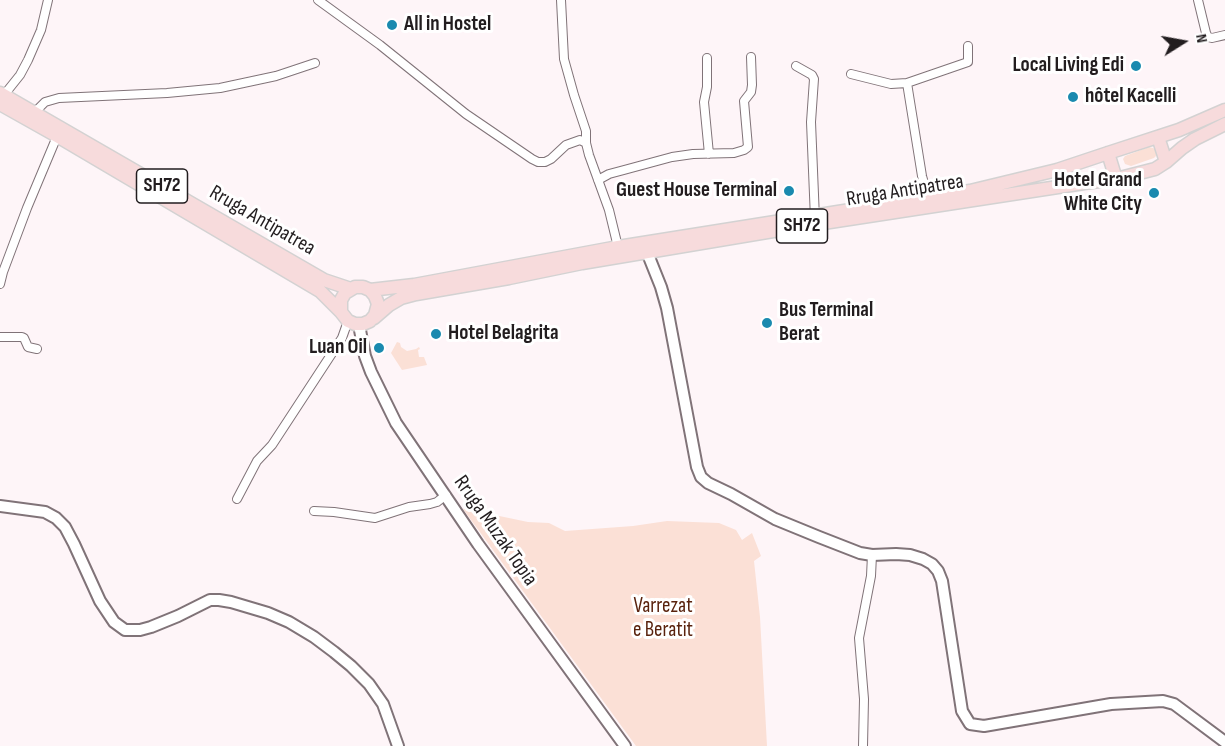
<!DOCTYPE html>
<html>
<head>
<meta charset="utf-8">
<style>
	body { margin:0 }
	#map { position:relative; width:1225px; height:746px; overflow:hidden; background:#fef5f8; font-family:"Sofia Sans Condensed",sans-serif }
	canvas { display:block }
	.north { position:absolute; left:1153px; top:12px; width:60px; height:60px; -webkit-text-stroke:4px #fff; paint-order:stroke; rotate:79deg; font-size:16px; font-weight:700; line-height:24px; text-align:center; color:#221d1f }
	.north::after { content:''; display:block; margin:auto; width:21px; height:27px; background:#221d1f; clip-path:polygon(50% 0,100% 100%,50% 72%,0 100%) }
</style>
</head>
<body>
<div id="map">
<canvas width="1225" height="746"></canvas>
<div class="north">N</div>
</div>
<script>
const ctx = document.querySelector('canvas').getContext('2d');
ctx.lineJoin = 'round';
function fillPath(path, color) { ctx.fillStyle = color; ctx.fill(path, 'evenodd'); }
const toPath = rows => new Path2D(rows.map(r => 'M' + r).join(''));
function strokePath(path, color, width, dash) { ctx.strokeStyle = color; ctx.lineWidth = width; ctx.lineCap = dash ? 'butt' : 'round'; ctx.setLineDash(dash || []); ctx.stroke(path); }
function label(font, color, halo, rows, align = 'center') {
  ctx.font = font + ' "Sofia Sans Condensed",sans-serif'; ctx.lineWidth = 6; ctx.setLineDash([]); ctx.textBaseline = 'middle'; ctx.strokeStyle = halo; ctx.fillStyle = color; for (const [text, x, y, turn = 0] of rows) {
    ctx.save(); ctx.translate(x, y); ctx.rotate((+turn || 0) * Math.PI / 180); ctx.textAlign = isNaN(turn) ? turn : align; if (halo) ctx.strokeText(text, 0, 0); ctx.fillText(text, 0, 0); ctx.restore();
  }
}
fillPath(toPath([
	[1149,147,1153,148,1156,150,1156,156,1154,158,1131,166,1125,164,1123,159,1125,156],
	[397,342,400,343,401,347,407,351,416,349,419,347,420,349,418,350,419,357,424,357,427,365,402,370,391,353],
	[474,505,485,513,528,522,549,523,565,531,633,526,667,521,719,523,736,530,742,540,752,533,761,556,754,561,760,617,767,746,636,746,463,509]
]), '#fbe0d6');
const minor = toPath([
	[318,0,380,45,466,114,532,159,538,162,545,162,551,159,566,145,580,140,586,143],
	[561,0,564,59,574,95,586,131,586,143,589,155,609,210,618,247],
	[1198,0,1206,33,1208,37,1212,38,1225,35],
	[707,58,707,87,704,102,709,154],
	[796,66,812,75,814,79,811,122,815,219],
	[851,74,891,84,907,83,968,62,968,46],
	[907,83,922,176,928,197],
	[4,95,20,75,28,60,41,30,48,0],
	[35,112,45,102,59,98,167,93,220,88,276,76,315,63],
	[598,180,609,174,624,170,672,157,693,154,734,153,744,150,748,147,744,101,751,92,752,85,751,57],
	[0,284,3,272,27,208,58,134],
	[0,337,22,337,24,338,28,347,37,349],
	[237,499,257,461,272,445,342,338,348,321],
	[314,511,334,512,375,518,409,507,430,504,437,502,446,495],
	[863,746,864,699,859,638,871,576,872,555]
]);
const tertiary = toPath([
	[647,246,647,252,661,287,667,308,697,467,701,477,708,483,731,494,775,519,819,537,860,553,872,555,896,554,910,555,923,559,932,564,938,571,942,581,962,711,970,724,984,726,1111,704,1163,701,1174,704,1225,742],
	[359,325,365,356,371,372,396,423,478,544,625,746],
	[0,506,45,512,56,518,65,527,74,544,100,601,114,622,125,630,140,630,151,627,178,616,210,600,219,600,231,602,268,613,289,622,314,637,334,652,351,666,369,684,383,704,398,746]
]);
const primary = toPath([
	[0,93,324,280,351,289],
	[0,104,57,136,320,291,341,312],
	[1158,137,1166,162],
	[1108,153,1116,179],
	[370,290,375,296,378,304,375,315,370,321,363,324,355,324,348,321,341,312,341,300,345,293,355,287,363,287,370,290,414,285,618,247,970,191,1057,170,1108,153,1179,130,1225,110],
	[374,318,389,305,401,298,416,294,509,278,582,263,797,227,1084,183,1116,179,1155,169,1166,162,1182,148,1195,139,1225,124]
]);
strokePath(minor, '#807378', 10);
strokePath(tertiary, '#807378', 14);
strokePath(primary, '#d3d2d2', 15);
strokePath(minor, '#fff', 8);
strokePath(tertiary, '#fff', 10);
strokePath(primary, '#f7dbdc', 12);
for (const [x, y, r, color] of [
	[392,25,6,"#1a8aaf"],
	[1136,66,6,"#1a8aaf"],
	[1073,97,6,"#1a8aaf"],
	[789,191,6,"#1a8aaf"],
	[1154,193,6,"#1a8aaf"],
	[767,323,6,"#1a8aaf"],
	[436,334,6,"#1a8aaf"],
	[379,348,6,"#1a8aaf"]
]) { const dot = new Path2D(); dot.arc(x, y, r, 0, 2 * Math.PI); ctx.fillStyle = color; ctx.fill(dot); strokePath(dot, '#fff', 2); }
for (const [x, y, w] of [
	[162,186,51],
	[802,226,51]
]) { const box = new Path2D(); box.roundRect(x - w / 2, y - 17, w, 34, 4.5); ctx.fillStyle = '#fff'; ctx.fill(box); strokePath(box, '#221d1f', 1.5); }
label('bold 20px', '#221d1f', null, [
	["SH72",162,186],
	["SH72",802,226]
]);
label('bold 21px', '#221d1f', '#fff', [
	["All in Hostel",404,25],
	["Local Living Edi",1124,66,"right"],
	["hôtel Kacelli",1085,97],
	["Hotel Grand",1142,181,"right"],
	["White City",1142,205,"right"],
	["Guest House Terminal",777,191,"right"],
	["Bus Terminal",779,311],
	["Berat",779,335],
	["Hotel Belagrita",448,334],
	["Luan Oil",367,348,"right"]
], 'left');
label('21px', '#221d1f', '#fff', [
	["Rruga Antipatrea",905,191,-9],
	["Rruga Antipatrea",262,221,30],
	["Rruga Muzak Topia",495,531,55]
]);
label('21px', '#59220d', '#fff', [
	["Varrezat",663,607],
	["e Beratit",663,631]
]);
</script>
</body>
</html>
